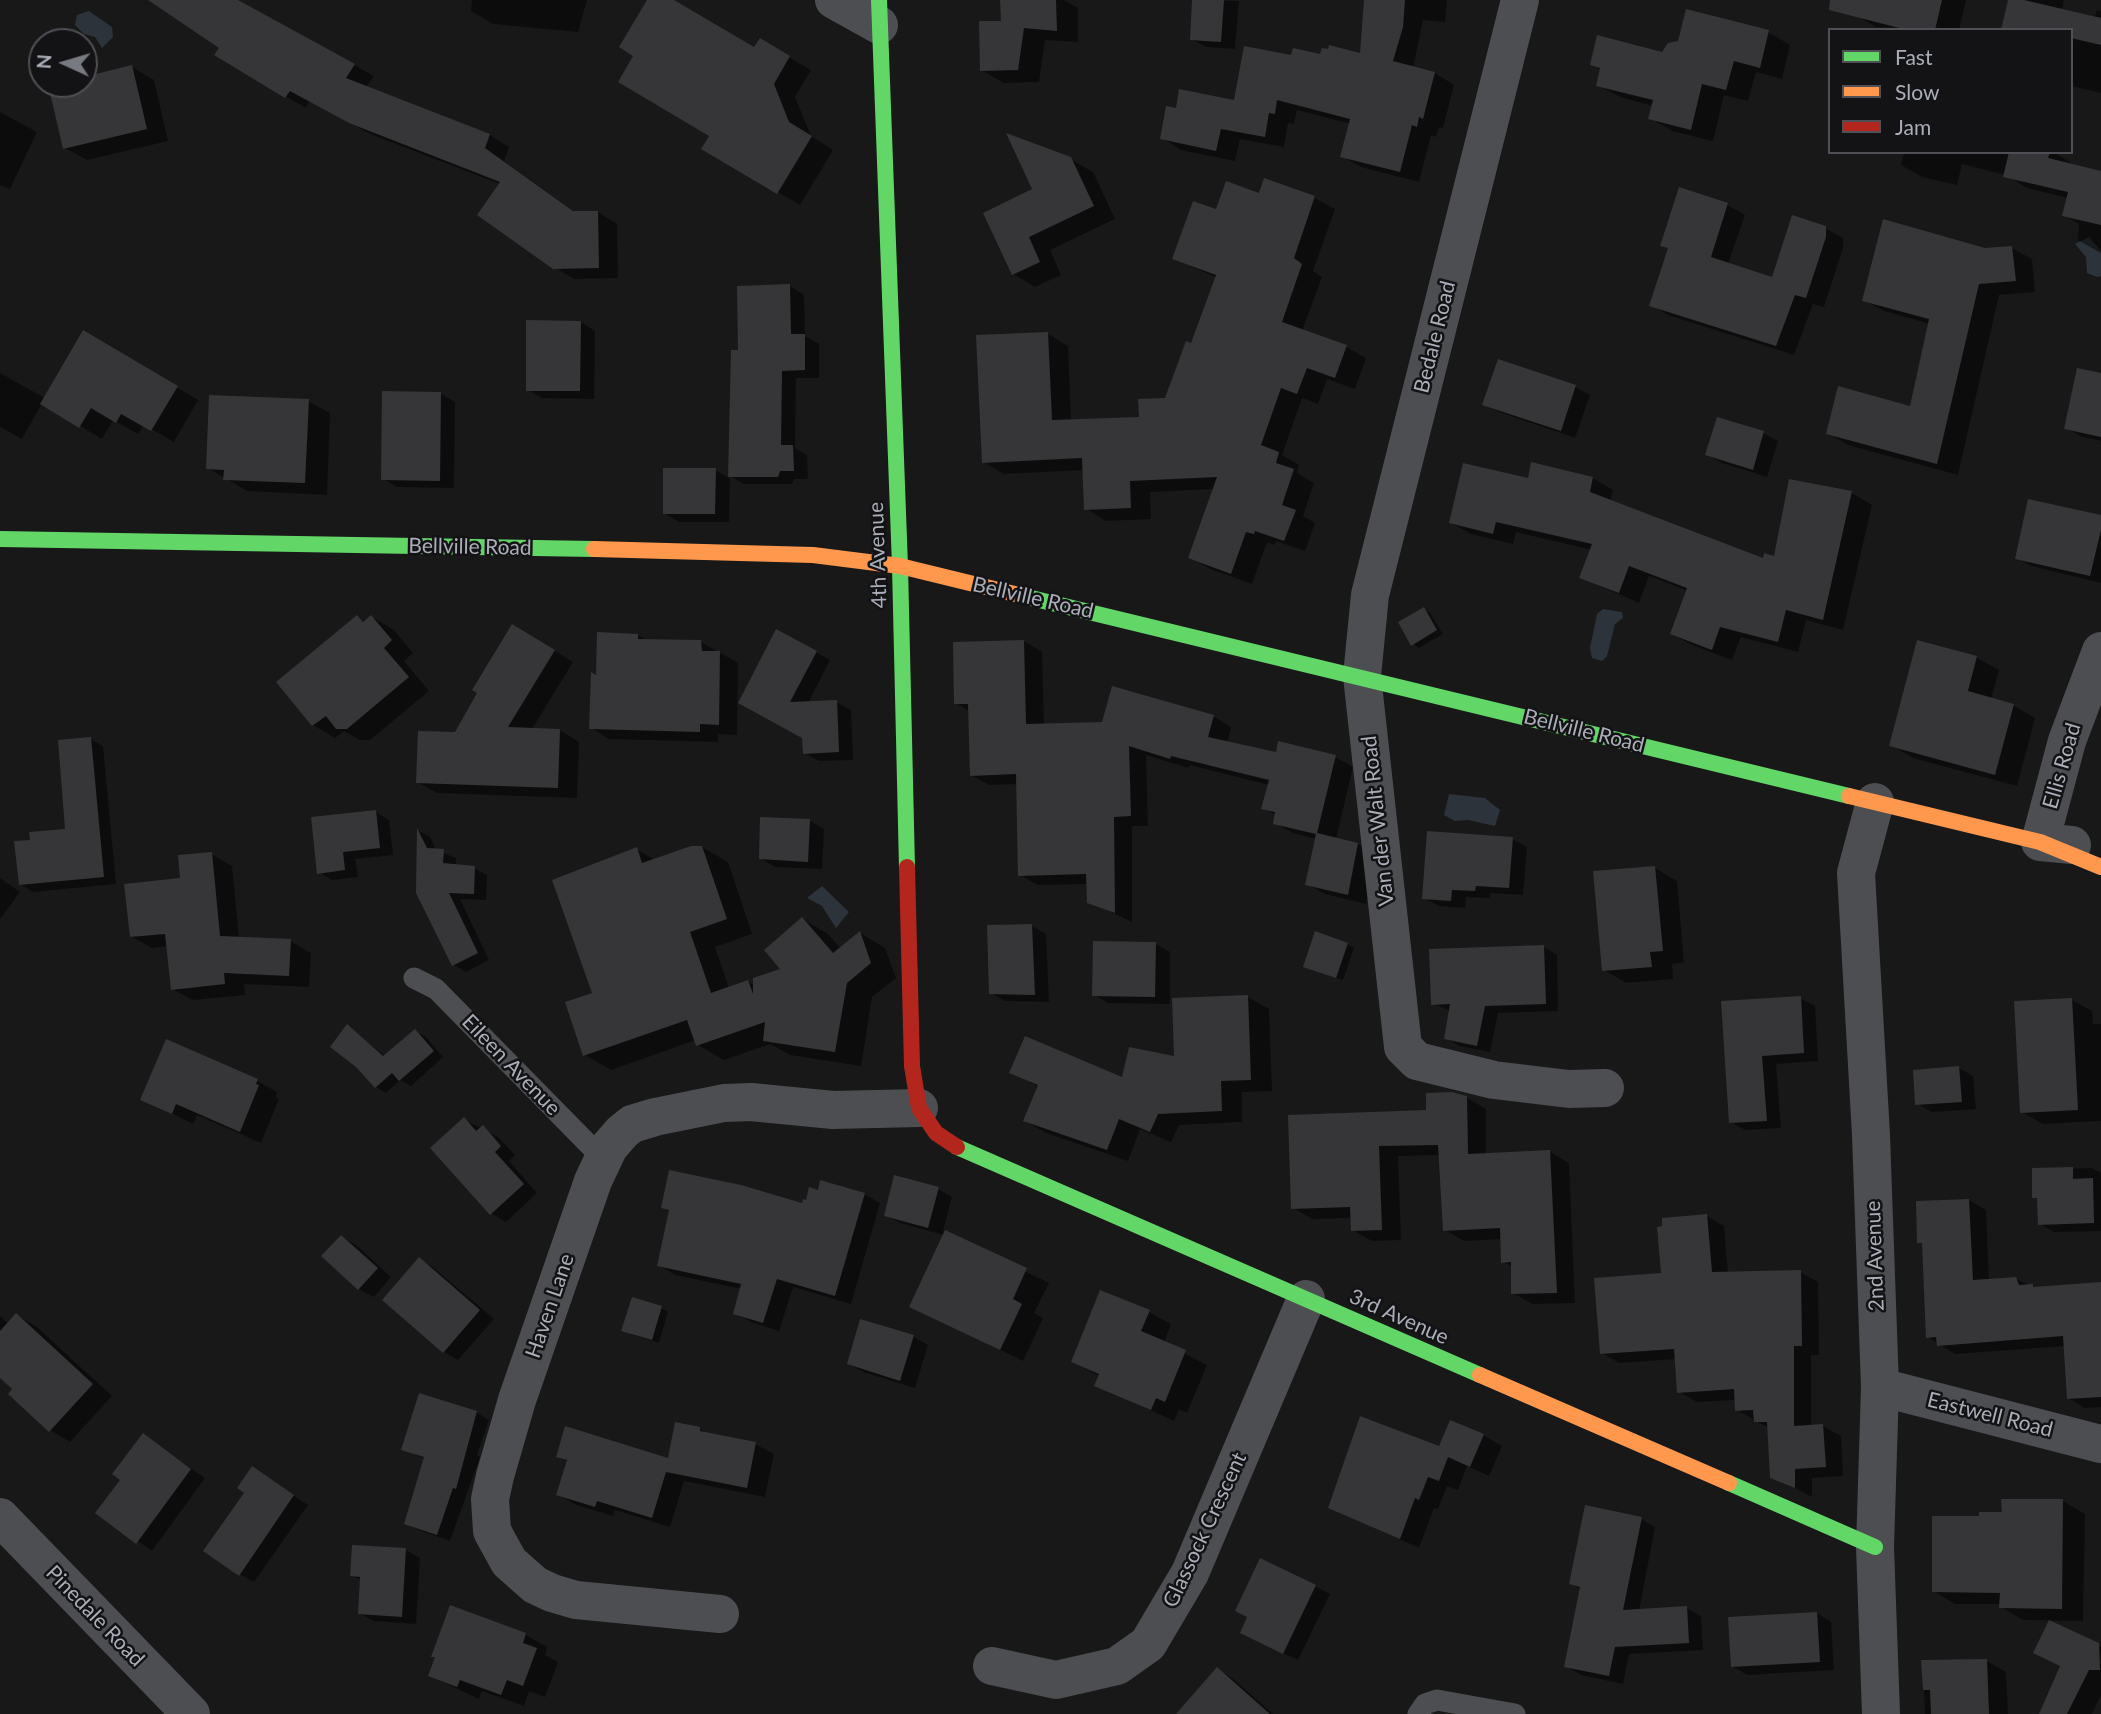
<!DOCTYPE html>
<html>
<head>
<meta charset="utf-8">
<style>
	body { margin:0 }
	#map { position:relative; width:2101px; height:1714px; overflow:hidden; background:#181818; font-family:Lato,sans-serif }
	canvas { display:block }
	.legend { position:absolute; left:1828px; top:28px; width:245px; height:126px; box-sizing:border-box; background:#131214; border:2px solid #4f5056; margin:0; padding:9px 12px; list-style:none; font-size:21px; color:#aaaeb9 }
	.legend li { display:flex; align-items:center; gap:14px; height:35px }
	.legend b { width:35px; border:2px solid #4f5056 }
	.north { position:absolute; left:28px; top:28px; width:70px; height:70px; box-sizing:border-box; background:#131214; border:2px solid #4f5056; border-radius:50%; rotate:274deg; font-size:19px; font-weight:700; line-height:28px; text-align:center; color:#aaaeb9 }
	.north::after { content:''; display:block; margin:auto; width:24px; height:32px; background:#777a81; clip-path:polygon(50% 0,100% 100%,50% 72%,0 100%) }
</style>
</head>
<body>
<div id="map">
<canvas width="2101" height="1714"></canvas>
<ul class="legend">
<li><b style="height:9px;background:#63d668"></b>Fast</li>
<li><b style="height:9px;background:#ff974d"></b>Slow</li>
<li><b style="height:9px;background:#b3261e"></b>Jam</li>
</ul>
<div class="north">N</div>
</div>
<script>
const ctx = document.querySelector('canvas').getContext('2d');
ctx.lineJoin = 'round';
function fillPath(path, color) { ctx.fillStyle = color; ctx.fill(path, 'evenodd'); }
const toPath = rows => new Path2D(rows.map(r => 'M' + r).join(''));
function strokePath(path, color, width, dash) { ctx.strokeStyle = color; ctx.lineWidth = width; ctx.lineCap = dash ? 'butt' : 'round'; ctx.setLineDash(dash || []); ctx.stroke(path); }
function label(font, color, halo, rows, align = 'center') {
  ctx.font = font + ' Lato,sans-serif'; ctx.lineWidth = 5; ctx.setLineDash([]); ctx.textBaseline = 'middle'; ctx.strokeStyle = halo; ctx.fillStyle = color; for (const [text, x, y, turn = 0] of rows) {
    ctx.save(); ctx.translate(x, y); ctx.rotate((+turn || 0) * Math.PI / 180); ctx.textAlign = isNaN(turn) ? turn : align; if (halo) ctx.strokeText(text, 0, 0); ctx.fillText(text, 0, 0); ctx.restore();
  }
}
fillPath(toPath([
	[89,11,112,27,113,37,102,48,95,37,84,34,75,25,77,15],
	[2089,237,2101,251,2101,276,2097,277,2087,273,2086,257,2075,244],
	[1603,609,1622,612,1623,618,1615,624,1607,656,1602,661,1592,658,1590,648,1597,614],
	[1449,794,1485,798,1500,810,1495,826,1468,820,1455,821,1444,815],
	[822,886,849,912,836,928,822,906,807,898]
]), '#2c333a');
fillPath(toPath([
	[180,0,235,0,374,76,366,87,490,135,509,147,504,161,576,213,598,212,617,224,618,278,574,279,554,267,500,184,370,134,310,100,306,108,217,55,221,47],
	[472,0,587,0,578,32,493,24,471,11],
	[649,0,671,0,755,50,761,41,811,70,795,97,811,136,833,150,800,205,703,148,711,136,635,55],
	[1002,0,1064,0,1078,8,1078,42,1045,40,1039,82,1004,83,981,70,1002,22],
	[1194,0,1239,1,1235,49,1206,47,1191,39],
	[1365,0,1447,0,1445,22,1423,20,1413,68,1435,73,1454,85,1443,128,1439,127,1436,137,1431,135,1419,182,1361,167,1342,156,1351,124,1297,110,1294,124,1288,123,1284,147,1240,139,1235,161,1181,150,1162,138,1177,110,1235,103,1293,57,1361,55],
	[1858,0,1966,0,1959,30,1876,27,1855,15],
	[2010,0,2064,0,2062,11,2094,19,2097,10,2101,11,2101,93,2071,86,2071,30],
	[1768,32,1790,45,1782,79,1756,72,1748,101,1724,95,1713,141,1672,131,1650,118,1653,106,1620,97,1598,85,1601,70,1592,64,1663,54],
	[132,67,154,80,168,141,87,160,65,148,61,84,84,84,84,78],
	[0,112,37,132,10,189,0,185],
	[1904,152,2053,152,2071,163,2070,166,2101,173,2101,253,2078,240,2079,224,2064,215,2068,198,2027,188,2006,175,1962,164,1957,185,1922,177,1901,165],
	[1070,159,1093,172,1115,219,1050,250,1061,275,1035,287,1013,274,1034,190],
	[1265,180,1315,198,1335,209,1313,271,1322,277,1302,331,1346,347,1366,358,1355,389,1327,379,1318,404,1302,398,1282,455,1299,465,1297,473,1314,483,1303,516,1315,523,1305,551,1276,541,1274,545,1267,542,1252,584,1210,569,1190,557,1215,489,1150,492,1151,519,1106,521,1086,509,1084,470,1004,474,983,462,1048,334,1068,346,1071,421,1140,418,1166,400,1192,346,1217,278,1175,259,1217,211,1260,195],
	[1680,190,1727,205,1745,215,1728,264,1773,279,1825,228,1843,238,1843,248,1824,307,1813,304,1794,355,1668,315,1651,305,1670,249,1662,245],
	[1884,221,1985,250,2012,248,2032,259,2035,292,1999,295,1958,475,1848,445,1828,433,1912,408,1930,324,1884,311,1864,300],
	[790,286,804,295,805,336,819,344,819,378,796,378,795,448,807,455,808,479,794,479,792,484,744,484,730,476,729,522,679,522,664,513,715,470,729,478,732,351,739,351],
	[581,322,595,331,594,399,542,398,527,390],
	[84,332,198,400,174,442,144,425,138,434,113,420,102,439,42,403,22,439,0,427,0,373,45,398],
	[2101,375,2101,441,2080,436,2066,428],
	[1575,387,1590,395,1575,438,1499,412,1484,404],
	[440,393,455,402,454,488,397,487,383,479],
	[308,401,330,413,327,495,247,491,208,468],
	[1718,419,1763,433,1778,441,1767,477,1722,463,1708,455],
	[1593,478,1613,490,1610,502,1764,560,1775,558,1790,482,1852,493,1872,505,1843,630,1806,620,1798,652,1741,637,1732,660,1692,645,1672,634,1688,591,1649,576,1639,603,1581,578,1592,550,1516,532,1513,544,1471,534,1451,523,1529,480],
	[2101,517,2101,583,2031,566,2017,558],
	[1424,609,1430,613,1443,634,1419,648,1413,644],
	[357,617,366,622,372,617,394,630,413,653,404,661,429,691,370,740,360,740,344,731,335,738,313,725,279,682],
	[638,635,648,641,701,642,738,663,737,735,718,734,718,742,609,739,591,728,597,678],
	[532,637,573,662,532,729,560,730,579,742,577,798,437,793,417,782],
	[1024,641,1042,652,1044,725,1213,716,1231,727,1227,743,1277,754,1335,757,1353,767,1336,839,1358,844,1376,855,1366,904,1325,894,1307,884,1317,839,1293,833,1275,823,1276,815,1263,808,1269,785,1190,765,1188,768,1146,755,1148,826,1132,826,1132,922,1089,902,1088,884,1038,885,1020,875,1018,784,989,785,971,775,970,712,956,703],
	[1919,642,1977,658,1999,670,1991,699,2013,705,2035,718,2017,786,1913,758,1891,745],
	[816,652,830,660,808,703,836,702,851,710,853,760,819,761,805,753,804,737,754,711],
	[90,739,103,746,116,884,33,892,20,884,32,841,67,830],
	[376,812,389,820,393,855,355,859,358,877,332,880,319,872],
	[810,821,824,829,822,869,775,867,760,858],
	[419,831,430,837,436,850,456,858,456,865,474,868,487,875,486,900,460,899,489,960,466,972,454,965,417,893],
	[1512,839,1527,847,1523,895,1490,893,1490,898,1466,897,1465,908,1439,906,1424,898],
	[702,847,728,862,752,934,715,947,729,988,748,982,755,986,783,970,803,919,828,934,841,949,860,933,885,948,896,978,872,997,861,1066,790,1055,770,1044,724,1060,698,1045,696,1040,611,1070,585,1055,594,994,636,849,655,860],
	[211,854,232,866,239,938,290,941,311,953,309,987,244,984,245,995,193,1000,172,989,168,946,152,948,131,936,182,879],
	[1655,868,1677,881,1684,962,1672,964,1673,979,1626,983,1604,970],
	[0,878,20,892,1,918,0,918],
	[1032,926,1046,934,1049,1002,1005,1001,991,993],
	[1156,944,1170,952,1170,1004,1108,1003,1094,995],
	[1347,944,1354,948,1343,980,1312,970],
	[1544,947,1557,955,1558,1011,1498,1013,1490,1052,1459,1046,1446,1038,1451,1011,1433,1004],
	[1248,997,1269,1009,1272,1091,1242,1092,1242,1122,1179,1125,1171,1142,1140,1129,1128,1161,1046,1133,1025,1121,1039,1087,1012,1072,1124,1079,1176,1058],
	[1800,998,1815,1006,1818,1061,1776,1064,1781,1128,1745,1130,1731,1122,1723,1003],
	[2072,1000,2092,1011,2093,1024,2101,1024,2101,1121,2043,1124,2022,1112],
	[347,1027,385,1056,415,1031,425,1036,443,1057,411,1086,400,1080,386,1093,376,1087],
	[1959,1068,1973,1076,1976,1109,1932,1112,1917,1104],
	[257,1081,277,1092,276,1097,279,1099,261,1143,197,1115,193,1124,143,1099],
	[1466,1097,1486,1109,1486,1155,1550,1152,1569,1163,1575,1303,1532,1304,1513,1293,1513,1267,1503,1262,1502,1239,1464,1241,1445,1230,1440,1155,1398,1156,1401,1240,1372,1241,1352,1230,1352,1218,1312,1219,1293,1208,1290,1117,1428,1112],
	[464,1120,497,1136,515,1155,509,1161,537,1193,506,1222,491,1213],
	[2092,1168,2101,1173,2101,1231,2054,1232,2040,1224,2039,1200,2034,1197,2033,1170],
	[938,1189,952,1197,943,1231,1049,1283,1034,1313,1043,1318,1023,1361,911,1306,944,1235,900,1223,886,1215],
	[864,1194,880,1203,851,1304,793,1287,779,1331,751,1322,735,1313,742,1289,675,1275,659,1265,670,1212,663,1207,803,1206],
	[1969,1200,1986,1210,1989,1281,2016,1279,2037,1288,2101,1284,2101,1407,2085,1408,2068,1398,2065,1346,1955,1354,1928,1337,1924,1245,1919,1242],
	[1707,1216,1724,1226,1728,1274,1800,1272,1818,1282,1819,1355,1811,1355,1811,1427,1823,1426,1841,1436,1843,1476,1812,1478,1812,1497,1772,1476,1770,1429,1737,1410,1736,1400,1697,1402,1679,1392,1677,1359,1619,1363,1602,1353],
	[342,1237,356,1245,391,1277,374,1297,359,1289],
	[420,1259,434,1268,494,1319,458,1360,444,1352],
	[661,1308,668,1312,659,1343,630,1334],
	[1149,1312,1171,1324,1164,1343,1207,1365,1187,1413,1179,1409,1174,1421,1096,1385,1099,1376,1073,1362],
	[17,1315,37,1327,112,1396,70,1442,50,1430,0,1376,0,1316,9,1324],
	[861,1321,914,1337,928,1345,915,1388,863,1372,849,1364],
	[476,1412,489,1420,477,1455,480,1457,450,1541,419,1530,406,1523,426,1459,403,1449],
	[700,1429,710,1435,755,1444,774,1454,765,1497,684,1481,670,1527,615,1510,613,1516,576,1505,558,1494,568,1462,558,1456,670,1460],
	[143,1435,205,1478,152,1551,98,1513,123,1480],
	[1483,1435,1502,1446,1489,1476,1467,1466,1458,1490,1447,1486,1438,1509,1434,1508,1419,1548,1330,1507,1440,1448],
	[252,1468,308,1505,254,1582,239,1574,246,1492],
	[2063,1501,2085,1514,2083,1621,2023,1620,2001,1607,2001,1604,1955,1604,1933,1591,1981,1518],
	[1641,1519,1655,1527,1639,1611,1687,1608,1701,1616,1703,1650,1629,1654,1623,1684,1581,1675,1566,1666,1582,1590,1571,1583],
	[354,1547,406,1550,420,1558,416,1624,374,1621,359,1613,362,1581,352,1575],
	[1315,1586,1330,1594,1298,1660,1256,1641],
	[1817,1613,1831,1622,1834,1670,1747,1675,1732,1666],
	[2050,1622,2101,1647,2101,1695,2092,1714,2041,1714,2062,1667,2035,1652],
	[526,1635,547,1647,545,1655,558,1662,545,1697,529,1691,524,1706,482,1691,479,1699,430,1676,437,1658,433,1656],
	[1987,1661,2006,1672,2008,1714,1925,1714,1923,1662],
	[1217,1669,1232,1678,1273,1714,1183,1714]
]), '#0007');
fillPath(toPath([
	[148,0,238,0,355,64,346,78,490,134,485,148,573,211,598,211,599,268,553,269,477,215,500,182,349,123,290,91,285,98,214,55,219,48],
	[647,0,674,0,754,47,760,38,790,56,774,84,789,122,812,136,777,194,701,149,709,136,618,82,633,56,619,47],
	[1000,0,1056,0,1057,31,1024,28,1018,70,980,71,979,21,1001,21],
	[1192,0,1224,0,1221,42,1190,40],
	[1364,0,1405,0,1403,27,1393,61,1435,72,1423,119,1419,117,1417,127,1412,125,1400,172,1340,157,1350,119,1277,100,1275,114,1269,113,1265,137,1221,129,1216,151,1160,139,1166,106,1176,108,1179,89,1234,100,1244,46,1291,55,1293,48,1320,54,1322,48,1328,49,1329,45,1360,53],
	[1830,0,1942,0,1935,30,1907,30,1829,10],
	[2008,0,2024,0,2101,18,2101,45,2071,38,2071,30,2001,30],
	[1686,9,1769,30,1760,68,1734,61,1726,90,1702,84,1691,130,1648,119,1653,100,1596,86,1600,68,1590,65,1597,35,1662,52,1668,43,1678,41],
	[132,65,147,129,63,149,48,84,84,84,84,77],
	[1006,133,1071,157,1094,206,1029,237,1040,262,1012,275,983,213,1032,189],
	[2009,152,2050,152,2048,158,2101,171,2101,225,2062,216,2068,192,2003,177],
	[1264,178,1315,196,1294,258,1302,264,1282,322,1347,345,1335,378,1307,368,1297,394,1281,388,1261,445,1279,452,1276,463,1294,469,1282,505,1296,510,1284,541,1255,531,1254,534,1246,532,1231,574,1188,558,1217,477,1130,481,1131,508,1084,510,1082,458,982,463,976,335,1048,332,1052,420,1139,417,1138,399,1165,398,1186,341,1191,343,1216,275,1172,259,1193,201,1216,209,1226,181,1259,193],
	[1679,187,1728,203,1711,257,1772,277,1792,215,1826,226,1826,237,1806,298,1795,295,1776,346,1649,306,1668,248,1660,246],
	[1883,219,1985,248,2012,246,2016,281,1979,284,1937,464,1826,434,1838,386,1910,406,1929,319,1862,301],
	[790,284,791,334,805,334,805,370,782,371,781,445,793,445,794,471,780,471,778,477,728,477,731,350,738,350,737,286],
	[526,320,581,321,580,391,526,391],
	[83,330,178,386,151,431,121,414,116,423,91,408,79,428,40,404],
	[1498,359,1576,385,1561,431,1482,405],
	[2077,368,2101,373,2101,437,2064,429],
	[382,391,441,392,440,481,381,480],
	[209,395,309,399,305,483,223,480,224,470,206,469],
	[1717,417,1764,431,1753,470,1705,455],
	[1531,462,1593,477,1590,492,1763,558,1764,553,1774,556,1789,479,1852,491,1823,620,1786,610,1778,642,1720,627,1712,650,1670,634,1687,588,1629,566,1619,593,1579,578,1592,544,1496,522,1493,534,1449,523,1463,463,1528,478],
	[663,468,716,468,715,514,663,514],
	[2028,499,2101,515,2101,530,2090,576,2015,559],
	[1424,607,1437,630,1411,646,1398,622],
	[357,615,363,622,371,615,392,640,384,648,409,677,347,729,336,729,326,716,312,726,276,682],
	[512,624,555,650,508,727,560,729,558,788,416,783,418,731,455,732,477,693,472,690],
	[776,629,817,651,790,702,837,700,839,752,803,754,802,738,738,703],
	[597,632,638,634,638,639,701,640,702,651,720,651,719,725,700,724,700,732,589,729,591,672,596,675],
	[1024,640,1026,724,1102,722,1112,686,1214,715,1208,737,1276,752,1278,741,1336,755,1317,833,1358,843,1348,895,1305,885,1316,834,1273,824,1275,812,1261,809,1269,780,1171,756,1170,759,1129,746,1131,816,1114,817,1115,913,1087,903,1086,874,1018,876,1016,774,970,776,968,704,954,704,953,642],
	[1917,640,1977,656,1968,691,2014,704,1995,775,1889,746],
	[91,737,104,877,19,885,14,841,30,840,29,832,65,829,58,740],
	[376,810,380,848,343,852,345,870,317,874,311,817],
	[760,817,810,819,808,862,759,859],
	[417,828,427,848,444,849,443,863,475,866,474,894,449,893,478,953,452,966,416,893],
	[1427,831,1513,837,1509,888,1476,886,1475,891,1452,890,1451,901,1422,899],
	[691,846,702,846,727,919,690,932,711,993,748,980,753,994,753,978,780,969,764,950,802,917,833,953,860,931,871,963,847,983,835,1052,763,1041,765,1022,696,1046,687,1020,583,1056,565,1002,592,993,552,880,637,847,642,863],
	[212,852,220,936,291,939,289,976,224,973,225,984,171,990,165,934,130,937,124,884,180,878,178,855],
	[1655,866,1663,951,1650,952,1652,967,1602,971,1593,871],
	[1032,924,1035,995,989,994,987,925],
	[1315,931,1348,943,1336,978,1303,967],
	[1093,941,1156,942,1155,997,1092,996],
	[1544,945,1546,1004,1485,1006,1477,1046,1444,1039,1450,1004,1431,1005,1429,949],
	[1248,995,1251,1080,1221,1081,1222,1111,1158,1114,1150,1132,1119,1119,1107,1150,1023,1121,1038,1085,1009,1073,1025,1036,1122,1077,1129,1047,1174,1056,1172,998],
	[1801,996,1804,1053,1762,1056,1767,1121,1729,1123,1721,1001],
	[2072,998,2078,1110,2020,1113,2014,1001],
	[347,1024,383,1056,415,1029,434,1051,399,1081,392,1073,375,1088,356,1067,330,1047],
	[166,1039,258,1079,256,1084,259,1085,240,1132,176,1104,172,1114,140,1100],
	[1959,1066,1962,1102,1915,1105,1913,1070],
	[1452,1092,1467,1096,1468,1154,1550,1150,1557,1293,1511,1294,1511,1262,1501,1263,1500,1228,1443,1231,1438,1145,1379,1146,1382,1230,1351,1231,1350,1207,1291,1209,1288,1115,1426,1110,1426,1093],
	[464,1117,476,1131,483,1125,501,1146,495,1152,524,1184,490,1215,430,1148],
	[2073,1167,2073,1179,2093,1178,2094,1223,2038,1225,2037,1198,2032,1198,2032,1168],
	[669,1170,741,1185,802,1203,803,1199,806,1200,809,1187,818,1190,820,1180,865,1193,835,1296,777,1279,763,1323,733,1314,741,1284,657,1266,669,1210,661,1208],
	[894,1175,939,1187,928,1228,884,1216],
	[1969,1199,1973,1280,2016,1277,2019,1285,2033,1284,2033,1287,2101,1282,2101,1397,2067,1399,2063,1336,1937,1346,1936,1337,1926,1338,1922,1243,1917,1243,1916,1201],
	[1707,1214,1712,1272,1801,1270,1802,1346,1794,1346,1794,1426,1823,1424,1826,1467,1795,1469,1795,1488,1770,1478,1767,1422,1754,1422,1753,1410,1735,1411,1734,1389,1677,1393,1674,1349,1600,1354,1594,1278,1661,1273,1657,1227,1662,1226,1662,1218],
	[945,1230,1027,1268,1013,1299,1022,1304,1000,1350,909,1307],
	[341,1235,378,1268,358,1290,321,1256],
	[419,1257,480,1310,443,1353,382,1300],
	[1100,1290,1150,1310,1141,1331,1186,1350,1165,1402,1156,1398,1151,1410,1094,1386,1099,1374,1071,1362],
	[632,1297,662,1306,652,1340,621,1331],
	[16,1313,93,1384,49,1432,8,1394,12,1389,0,1378,0,1331],
	[860,1319,914,1335,900,1381,847,1364],
	[419,1393,477,1411,456,1489,453,1488,437,1535,404,1524,424,1457,401,1450],
	[1360,1416,1439,1446,1450,1420,1484,1434,1470,1467,1448,1457,1439,1481,1428,1477,1419,1500,1415,1498,1400,1539,1328,1508],
	[675,1422,700,1427,700,1431,756,1442,747,1488,666,1472,652,1518,597,1501,595,1507,556,1495,567,1460,556,1457,565,1426,668,1458],
	[143,1433,191,1469,136,1544,95,1513,120,1480,112,1474],
	[252,1466,294,1495,239,1576,203,1551,244,1493,237,1488],
	[2001,1499,2063,1499,2062,1609,1999,1608,2000,1593,1932,1592,1932,1516,1979,1516,1979,1512,2002,1512],
	[1585,1505,1642,1517,1623,1610,1687,1606,1689,1643,1615,1647,1609,1676,1564,1667,1580,1587,1569,1584],
	[352,1545,406,1548,402,1617,358,1614,360,1577,350,1576],
	[1260,1558,1316,1585,1283,1654,1240,1633,1247,1617,1235,1611],
	[450,1605,526,1633,523,1643,537,1648,523,1686,507,1680,501,1695,460,1680,457,1687,428,1676,435,1657,431,1657],
	[1817,1612,1820,1662,1731,1667,1728,1617],
	[2049,1620,2099,1643,2100,1670,2089,1670,2067,1714,2039,1714,2060,1666,2033,1653],
	[1987,1659,1989,1714,1931,1714,1930,1690,1923,1690,1921,1660],
	[1217,1667,1270,1714,1176,1714]
]), '#363638');
strokePath(toPath([
	[414,978,436,989,603,1159],
	[1418,1714,1425,1704,1437,1700,1515,1714]
]), '#4d4e51', 21);
strokePath(toPath([
	[834,0,879,25],
	[1520,0,1370,595,1362,676,1403,1047,1417,1061,1494,1080,1569,1089,1605,1088],
	[1875,802,1856,873,1871,1135,1880,1387,1875,1547,1881,1714],
	[2072,845,2040,842,2067,741,2101,651],
	[1880,1387,2101,1444],
	[0,1517,191,1714],
	[720,1614,576,1600,552,1593,535,1585,509,1562,492,1531,490,1499,495,1476,517,1400,593,1181,609,1147,622,1132,632,1124,655,1117,724,1103,751,1102,833,1110,919,1108],
	[992,1666,1056,1680,1117,1666,1148,1644,1190,1573,1306,1299]
]), '#4d4e51', 38);
strokePath(toPath([
	[879,0,900,566,907,867],
	[0,539,594,549],
	[1027,597,1849,796],
	[957,1147,1480,1375],
	[1729,1483,1875,1547]
]), '#63d668', 16);
strokePath(toPath([
	[594,549,813,555,900,566,1027,597],
	[1849,796,2040,842,2101,867],
	[1480,1375,1729,1483]
]), '#ff974d', 16);
strokePath(toPath([
	[907,867,912,1066,919,1108,936,1133,957,1147]
]), '#b3261e', 16);
label('21px', '#aaaeb9', '#131214', [
	["Bedale Road",1435,337,-76],
	["Bellville Road",470,547,1],
	["4th Avenue",878,555,-92],
	["Bellville Road",1033,598,13],
	["Bellville Road",1584,731,14],
	["Ellis Road",2062,766,-74],
	["Van der Walt Road",1378,821,-96],
	["Eileen Avenue",511,1065,46],
	["2nd Avenue",1875,1256,-92],
	["Haven Lane",550,1306,-71],
	["3rd Avenue",1399,1317,24],
	["Eastwell Road",1990,1415,14],
	["Glassock Crescent",1205,1530,-65],
	["Pinedale Road",95,1616,46]
]);
</script>
</body>
</html>
